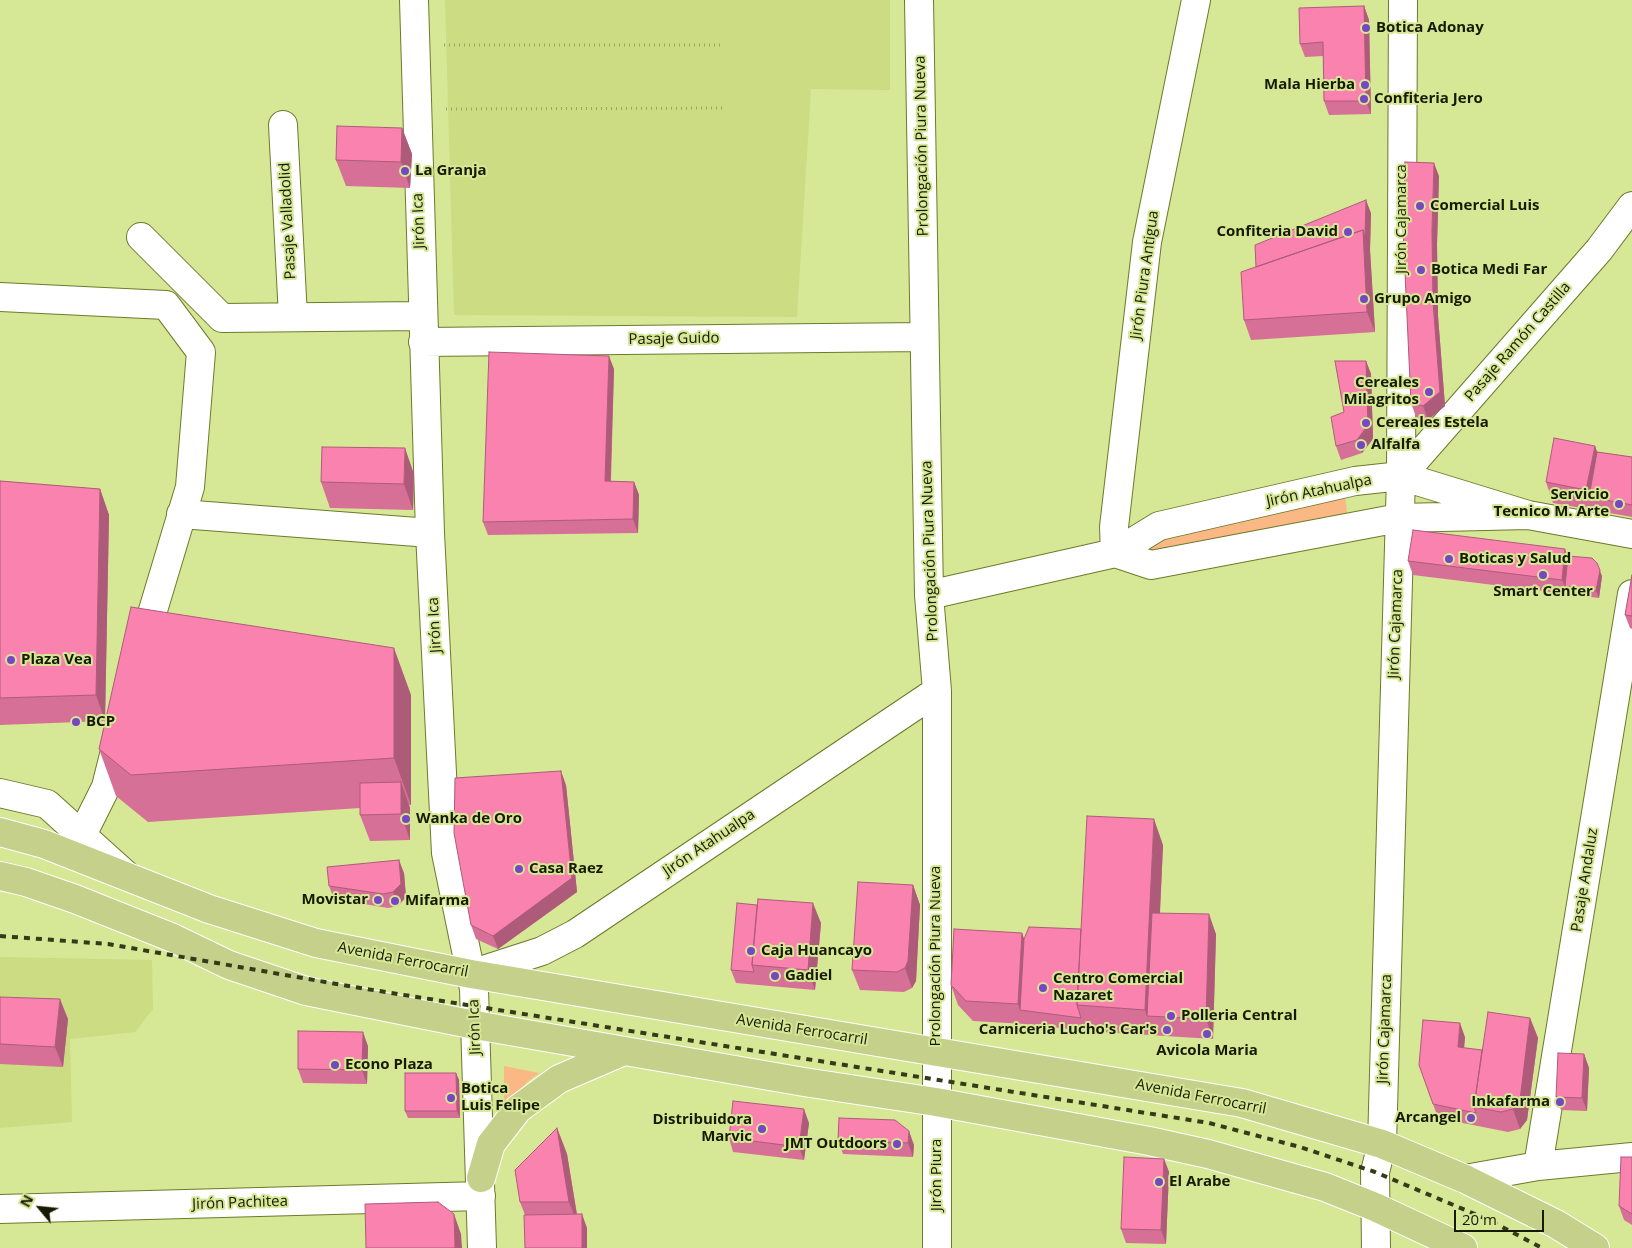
<!DOCTYPE html>
<html>
<head>
<meta charset="utf-8">
<style>
	body { margin:0 }
	#map { position:relative; width:1632px; height:1248px; overflow:hidden; background:#d6e796; font-family:"Open Sans",sans-serif }
	canvas { display:block }
	.north { position:absolute; left:15px; top:1183px; width:50px; height:50px; -webkit-text-stroke:4px #d6e796; paint-order:stroke; rotate:298deg; font-size:14px; font-weight:700; line-height:20px; text-align:center; color:#161b00 }
	.north::after { content:''; display:block; margin:auto; width:18px; height:22px; background:#161b00; clip-path:polygon(50% 0,100% 100%,50% 72%,0 100%) }
	.scale { position:absolute; left:1454px; top:1210px; width:90px; height:22px; box-sizing:border-box; border:2px solid #161b00; border-top:0; padding-left:6px; font-size:15px; line-height:18px; white-space:nowrap; color:#161b00; -webkit-text-stroke:4px #d6e796; paint-order:stroke }
</style>
</head>
<body>
<div id="map">
<canvas width="1632" height="1248"></canvas>
<div class="north">N</div>
<div class="scale">20 m</div>
</div>
<script>
const ctx = document.querySelector('canvas').getContext('2d');
ctx.lineJoin = 'round';
function fillPath(path, color) { ctx.fillStyle = color; ctx.fill(path, 'evenodd'); }
const toPath = rows => new Path2D(rows.map(r => 'M' + r).join(''));
function strokePath(path, color, width, dash) { ctx.strokeStyle = color; ctx.lineWidth = width; ctx.lineCap = dash ? 'butt' : 'round'; ctx.setLineDash(dash || []); ctx.stroke(path); }
function label(font, color, halo, rows, align = 'center') {
  ctx.font = font + ' "Open Sans",sans-serif'; ctx.lineWidth = 4; ctx.setLineDash([]); ctx.textBaseline = 'middle'; ctx.strokeStyle = halo; ctx.fillStyle = color; for (const [text, x, y, turn = 0] of rows) {
    ctx.save(); ctx.translate(x, y); ctx.rotate((+turn || 0) * Math.PI / 180); ctx.textAlign = isNaN(turn) ? turn : align; if (halo) ctx.strokeText(text, 0, 0); ctx.fillText(text, 0, 0); ctx.restore();
  }
}
fillPath(toPath([
	[445,0,890,0,890,90,811,89,797,317,454,315],
	[0,957,152,960,153,1009,135,1032,70,1039,72,1122,0,1128]
]), '#cbdc83');
fillPath(toPath([
	[1345,496,1348,522,1173,553,1141,549,1162,529],
	[504,1066,539,1073,527,1082,504,1109]
]), '#fab885');
const minor = toPath([
	[414,0,430,533,446,853,474,989,482,1248],
	[919,0,929,595,937,691,937,1248],
	[1196,0,1147,242,1114,527,1115,553,1151,565,1399,518,1528,515],
	[283,125,293,317],
	[141,237,222,318,422,316],
	[0,297,166,305,201,352,190,487,142,647],
	[423,342,924,337],
	[1401,476,1599,250,1632,206],
	[181,514,430,533],
	[929,595,1115,553,1159,526,1355,481,1401,476,1528,515,1632,534],
	[0,793,47,804,127,876],
	[82,835,106,787,118,739],
	[471,974,542,951,575,934,937,691],
	[1538,1166,1632,594],
	[1465,1179,1538,1166,1632,1157],
	[0,1209,481,1196],
	[1376,1248,1375,1172,1382,1144,1401,476,1403,0]
]);
const major = toPath([
	[0,832,44,844,209,909,316,943,471,974,1242,1103,1382,1144,1465,1179,1556,1224,1595,1248],
	[0,876,26,882,75,899,173,938,229,965,306,991,475,1025,804,1082,936,1102,1149,1141,1208,1154,1325,1187,1375,1207,1463,1248],
	[481,1178,491,1144,518,1109,559,1079,624,1051]
]);
strokePath(minor, '#6d7a2b', 30);
strokePath(major, '#fff', 30);
strokePath(toPath([
	[444,45,723,45],
	[446,109,725,108]
]), '#99a666', 3, [1, 4]);
strokePath(minor, '#fff', 28);
strokePath(major, '#c5d08b', 28);
strokePath(toPath([
	[0,936,108,944,354,987,1209,1123,1300,1147,1375,1172,1489,1220,1542,1248]
]), '#343b18', 4, [6, 6]);
fillPath(toPath([
	[1364,6,1369,20,1371,114,1329,115,1324,101,1323,56,1305,57,1300,44],
	[402,128,412,154,410,188,346,186,336,160],
	[1439,176,1437,244,1438,316,1445,406,1428,420,1416,417,1411,403],
	[1371,213,1370,250,1375,332,1251,340,1244,320,1256,267],
	[1366,361,1371,374,1373,439,1362,453,1341,460,1336,446,1344,412],
	[614,369,611,481,634,482,639,495,638,533,488,535,483,522],
	[1595,446,1597,452,1632,457,1632,517,1553,503,1546,482],
	[414,474,413,510,330,508,321,482],
	[0,481,100,489,109,515,105,720,411,695,411,805,409,805,410,808,410,840,370,841,360,815,360,808,148,822,116,796,99,749,105,721,0,725],
	[1568,556,1602,576,1599,598,1413,575,1408,561],
	[1632,575,1632,629,1630,628,1625,615],
	[566,785,577,892,498,949,476,939,471,925],
	[1163,845,1160,913,1216,934,1213,1039,1086,1031,1025,1024,973,1021,958,1005,951,985,1022,933,1024,939,1081,929],
	[404,873,406,897,398,906,388,908,334,899,329,886],
	[913,885,920,905,916,981,912,988,904,992,860,990,852,970],
	[821,923,815,990,736,983,731,970],
	[0,997,68,1019,63,1067,0,1064],
	[1530,1018,1538,1038,1527,1120,1520,1129,1508,1132,1438,1118,1419,1065,1465,1037,1464,1048,1482,1050],
	[368,1046,367,1084,303,1083,298,1069],
	[1584,1054,1589,1068,1587,1111,1561,1110,1556,1097],
	[456,1073,459,1080,460,1118,408,1118,405,1111],
	[839,1118,914,1145,913,1157,843,1154,838,1140],
	[809,1123,804,1160,733,1152,729,1138],
	[557,1128,567,1154,577,1214,587,1228,525,1215,520,1202],
	[1632,1157,1632,1225,1624,1220,1619,1206],
	[1164,1159,1169,1172,1166,1244,1126,1243,1121,1229]
]), '#d67096');
fillPath(toPath([
	[1364,6,1369,20,1371,114,1366,101],
	[402,128,412,154,410,188,401,162],
	[1434,163,1439,176,1437,244,1438,316,1445,406,1428,420,1423,406,1433,302,1432,230],
	[1366,200,1371,213,1370,250,1375,332,1367,312,1363,230],
	[609,356,614,369,610,495,605,481],
	[1366,361,1371,374,1373,439,1362,453,1357,440],
	[1595,446,1602,466,1589,497,1594,510,1586,490],
	[405,448,414,474,413,510,404,484],
	[634,482,639,495,638,533,633,519],
	[100,489,109,515,105,721,96,695],
	[1565,549,1570,563,1565,586,1562,580],
	[1597,563,1602,576,1599,598,1596,591],
	[394,648,411,695,411,805,394,758],
	[561,771,566,785,577,892,498,949,493,936],
	[401,782,410,808,410,840,401,814],
	[1154,819,1163,845,1155,1016,1147,1016,1145,1010],
	[399,860,404,873,406,897,398,906,393,892],
	[913,885,920,905,916,981,912,988,905,968],
	[813,903,821,923,815,990,808,970],
	[1209,914,1216,934,1213,1039,1206,1019],
	[1022,933,1029,953,1020,1010,1018,1004],
	[60,999,68,1019,63,1067,55,1047],
	[1530,1018,1538,1038,1527,1120,1520,1129,1513,1109],
	[1460,1023,1465,1037,1463,1060,1458,1047],
	[363,1032,368,1046,367,1084,362,1070],
	[1584,1054,1589,1068,1587,1111,1582,1098],
	[456,1073,459,1080,460,1118,457,1111],
	[804,1109,809,1123,804,1160,799,1147],
	[557,1128,567,1154,579,1228,569,1202],
	[909,1131,914,1145,913,1157,908,1143],
	[1164,1159,1169,1172,1166,1244,1161,1230],
	[454,1214,461,1234,462,1248,455,1248],
	[582,1214,587,1228,587,1248,582,1248]
]), '#ae5b7a');
const building = toPath([
	[1364,6,1366,101,1324,101,1323,42,1300,44,1299,8,1364,6],
	[337,126,402,128,401,162,336,160,337,126],
	[1405,162,1434,163,1432,230,1433,302,1440,392,1423,406,1411,403,1403,229,1405,162],
	[1366,200,1365,237,1363,230,1256,267,1255,245,1366,200],
	[1363,230,1367,312,1244,320,1241,272,1363,230],
	[489,352,609,356,605,481,634,482,633,519,483,522,489,352],
	[1335,361,1366,361,1368,425,1357,440,1336,446,1331,417,1344,412,1335,361],
	[1554,438,1595,446,1586,490,1546,482,1554,438],
	[322,447,405,448,404,484,321,482,322,447],
	[1597,452,1632,457,1632,505,1589,497,1597,452],
	[0,481,100,489,96,695,0,698,0,481],
	[1413,530,1565,549,1562,580,1408,561,1413,530],
	[1568,556,1592,558,1597,563,1600,570,1596,591,1565,586,1568,556],
	[1632,575,1632,616,1625,615,1632,575],
	[131,607,394,648,394,758,131,775,99,749,131,607],
	[561,771,572,878,493,936,471,925,454,833,455,778,561,771],
	[401,782,401,814,360,815,360,783,401,782],
	[1087,816,1154,819,1145,1010,1077,1005,1087,816],
	[399,860,401,884,393,892,383,894,329,886,327,867,399,860],
	[858,882,913,885,908,961,905,968,897,972,852,970,858,882],
	[758,899,813,903,808,970,752,965,758,899],
	[737,903,757,905,752,965,754,972,731,970,737,903],
	[1152,913,1209,914,1206,1019,1147,1016,1152,913],
	[1029,927,1081,929,1077,1005,1081,1018,1020,1010,1024,939,1029,927],
	[954,929,1022,933,1018,1004,966,1001,951,985,954,929],
	[0,997,60,999,55,1047,0,1044,0,997],
	[1488,1012,1530,1018,1520,1100,1513,1109,1501,1112,1474,1107,1488,1012],
	[1423,1020,1460,1023,1458,1047,1482,1050,1474,1107,1476,1113,1433,1104,1419,1065,1423,1020],
	[298,1031,363,1032,362,1070,298,1069,298,1031],
	[1558,1053,1584,1054,1582,1098,1556,1097,1558,1053],
	[405,1073,456,1073,457,1111,405,1111,405,1073],
	[733,1101,804,1109,799,1147,729,1138,733,1101],
	[839,1118,895,1120,909,1131,908,1143,838,1140,839,1118],
	[557,1128,569,1202,520,1202,515,1170,557,1128],
	[1124,1157,1164,1159,1161,1230,1121,1229,1124,1157],
	[1621,1157,1632,1157,1632,1214,1619,1206,1621,1157],
	[438,1202,454,1214,455,1248,366,1248,365,1204,438,1202],
	[582,1214,582,1248,525,1248,524,1215,582,1214]
]);
fillPath(building, '#f982ae');
strokePath(building, '#ae5b7a', 1);
for (const [x, y, r, color] of [
	[1366,28,5,"#7647bf"],
	[1365,85,5,"#7647bf"],
	[1364,99,5,"#7647bf"],
	[405,171,5,"#7647bf"],
	[1420,206,5,"#7647bf"],
	[1348,232,5,"#7647bf"],
	[1421,270,5,"#7647bf"],
	[1364,299,5,"#7647bf"],
	[1429,392,5,"#7647bf"],
	[1366,423,5,"#7647bf"],
	[1361,445,5,"#7647bf"],
	[1619,504,5,"#7647bf"],
	[1449,559,5,"#7647bf"],
	[1543,575,5,"#7647bf"],
	[11,660,5,"#7647bf"],
	[76,722,5,"#7647bf"],
	[406,819,5,"#7647bf"],
	[519,869,5,"#7647bf"],
	[378,900,5,"#7647bf"],
	[395,901,5,"#7647bf"],
	[751,951,5,"#7647bf"],
	[775,976,5,"#7647bf"],
	[1043,988,5,"#7647bf"],
	[1171,1016,5,"#7647bf"],
	[1167,1030,5,"#7647bf"],
	[1207,1034,5,"#7647bf"],
	[335,1065,5,"#7647bf"],
	[451,1098,5,"#7647bf"],
	[1560,1102,5,"#7647bf"],
	[1471,1118,5,"#7647bf"],
	[762,1129,5,"#7647bf"],
	[897,1144,5,"#7647bf"],
	[1159,1182,5,"#7647bf"]
]) { const dot = new Path2D(); dot.arc(x, y, r, 0, 2 * Math.PI); ctx.fillStyle = color; ctx.fill(dot); strokePath(dot, '#d6e796', 2); }
label('bold 15px', '#161b00', '#d6e796', [
	["Botica Adonay",1376,28],
	["Mala Hierba",1355,85,"right"],
	["Confiteria Jero",1374,99],
	["La Granja",415,171],
	["Comercial Luis",1430,206],
	["Confiteria David",1338,232,"right"],
	["Botica Medi Far",1431,270],
	["Grupo Amigo",1374,299],
	["Cereales",1419,383,"right"],
	["Milagritos",1419,400,"right"],
	["Cereales Estela",1376,423],
	["Alfalfa",1371,445],
	["Servicio",1609,495,"right"],
	["Tecnico M. Arte",1609,512,"right"],
	["Boticas y Salud",1459,559],
	["Smart Center",1543,592,"center"],
	["Plaza Vea",21,660],
	["BCP",86,722],
	["Wanka de Oro",416,819],
	["Casa Raez",529,869],
	["Movistar",368,900,"right"],
	["Mifarma",405,901],
	["Caja Huancayo",761,951],
	["Gadiel",785,976],
	["Centro Comercial",1053,979],
	["Nazaret",1053,996],
	["Polleria Central",1181,1016],
	["Carniceria Lucho's Car's",1157,1030,"right"],
	["Avicola Maria",1207,1051,"center"],
	["Econo Plaza",345,1065],
	["Botica",461,1089],
	["Luis Felipe",461,1106],
	["Inkafarma",1550,1102,"right"],
	["Arcangel",1461,1118,"right"],
	["Distribuidora",752,1120,"right"],
	["Marvic",752,1137,"right"],
	["JMT Outdoors",887,1144,"right"],
	["El Arabe",1169,1182]
], 'left');
label('15px', '#161b00', '#d6e796', [
	["Prolongación Piura Nueva",922,146,-91],
	["Jirón Cajamarca",1402,219,-90],
	["Pasaje Valladolid",288,221,-93],
	["Jirón Ica",419,221,-92],
	["Jirón Piura Antigua",1145,275,-82],
	["Pasaje Guido",674,339,-1],
	["Pasaje Ramón Castilla",1518,342,-49],
	["Jirón Atahualpa",1319,491,-12],
	["Prolongación Piura Nueva",930,551,-92],
	["Jirón Cajamarca",1396,624,-88],
	["Jirón Ica",435,625,-93],
	["Jirón Atahualpa",709,843,-34],
	["Pasaje Andaluz",1585,880,-81],
	["Prolongación Piura Nueva",936,956,-90],
	["Avenida Ferrocarril",403,960,11],
	["Jirón Ica",475,1027,-92],
	["Jirón Cajamarca",1385,1029,-88],
	["Avenida Ferrocarril",802,1030,9],
	["Avenida Ferrocarril",1201,1097,11],
	["Jirón Piura",937,1175,-90],
	["Jirón Pachitea",240,1203,-2]
]);
</script>
</body>
</html>
